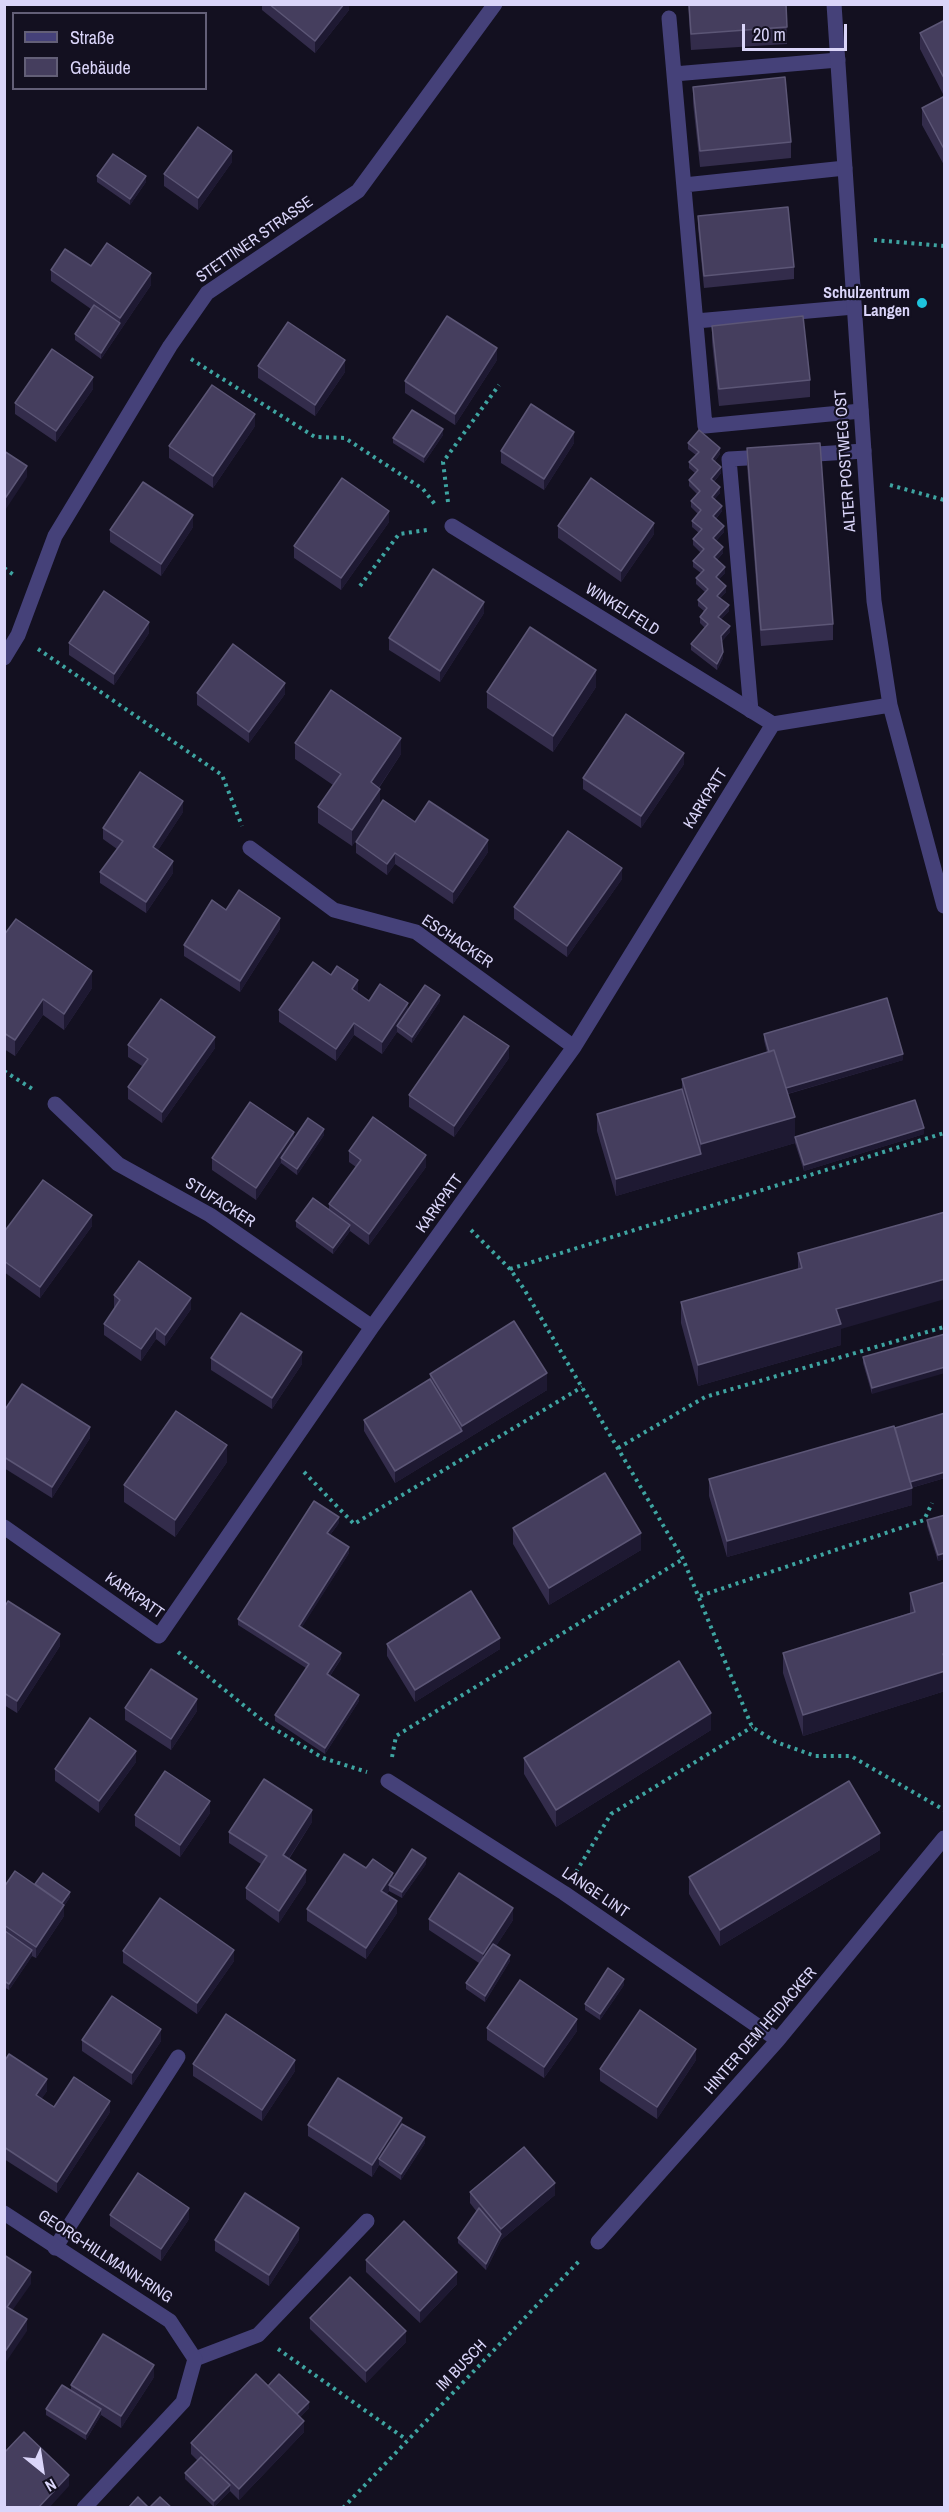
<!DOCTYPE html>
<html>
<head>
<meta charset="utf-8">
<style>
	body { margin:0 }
	#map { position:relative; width:949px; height:2512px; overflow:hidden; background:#131020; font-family:"Archivo Narrow",sans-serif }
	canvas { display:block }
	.frame { position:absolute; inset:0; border:6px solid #dad5f9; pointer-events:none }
	.legend { position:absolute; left:12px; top:12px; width:195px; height:78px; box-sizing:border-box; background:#131020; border:2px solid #635f77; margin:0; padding:8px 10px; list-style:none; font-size:18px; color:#dad5f9 }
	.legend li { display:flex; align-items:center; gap:12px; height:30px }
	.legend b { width:30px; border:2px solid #635f77 }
	.north { position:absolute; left:12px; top:2440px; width:60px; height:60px; -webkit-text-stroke:4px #131020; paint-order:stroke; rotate:150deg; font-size:16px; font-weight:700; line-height:24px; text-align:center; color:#dad5f9 }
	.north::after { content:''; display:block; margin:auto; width:21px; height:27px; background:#dad5f9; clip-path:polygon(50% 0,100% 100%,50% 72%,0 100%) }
	.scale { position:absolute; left:742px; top:24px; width:105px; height:27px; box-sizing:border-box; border:3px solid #dad5f9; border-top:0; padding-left:8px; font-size:18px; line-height:21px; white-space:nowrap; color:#dad5f9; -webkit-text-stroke:4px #131020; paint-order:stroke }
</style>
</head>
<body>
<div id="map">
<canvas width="949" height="2512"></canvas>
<div class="frame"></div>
<ul class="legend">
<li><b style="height:8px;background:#454179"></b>Straße</li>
<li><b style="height:16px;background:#453e5e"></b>Gebäude</li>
</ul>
<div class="north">N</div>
<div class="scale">20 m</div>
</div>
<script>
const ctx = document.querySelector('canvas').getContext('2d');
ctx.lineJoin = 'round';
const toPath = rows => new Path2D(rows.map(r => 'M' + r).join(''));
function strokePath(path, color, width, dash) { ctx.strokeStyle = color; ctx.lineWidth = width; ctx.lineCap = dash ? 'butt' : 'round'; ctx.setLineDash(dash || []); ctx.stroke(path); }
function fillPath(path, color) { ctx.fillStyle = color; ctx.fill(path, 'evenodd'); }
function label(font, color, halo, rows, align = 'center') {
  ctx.font = font + ' "Archivo Narrow",sans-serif'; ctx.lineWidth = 4.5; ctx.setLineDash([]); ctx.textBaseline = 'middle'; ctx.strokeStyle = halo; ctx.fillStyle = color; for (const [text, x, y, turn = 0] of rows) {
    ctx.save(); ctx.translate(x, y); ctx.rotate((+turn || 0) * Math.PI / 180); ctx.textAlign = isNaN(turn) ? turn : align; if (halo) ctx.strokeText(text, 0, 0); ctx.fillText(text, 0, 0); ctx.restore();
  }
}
strokePath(toPath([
	[874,240,944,246],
	[191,359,315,437,345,438,423,489,437,507],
	[890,485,944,500],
	[448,502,443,462,499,385],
	[4,568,14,575],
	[360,586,399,534,427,530],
	[38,649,222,775,242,826],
	[4,1071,34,1090],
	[471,1230,510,1269,524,1289,683,1559,752,1727,776,1742,815,1756,851,1756,944,1810],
	[510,1269,944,1133],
	[618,1448,705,1397,944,1327],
	[304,1472,354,1524,582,1387],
	[700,1596,924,1520,932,1503],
	[178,1652,268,1725,323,1758,367,1772],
	[392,1757,396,1736,683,1559],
	[576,1872,611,1814,752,1727],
	[278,2349,407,2440],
	[343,2508,581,2259]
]), '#3ea4a1', 4, [3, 4.5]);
strokePath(toPath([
	[669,18,705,426,861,411],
	[674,74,838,60],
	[684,185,845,168],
	[696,321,854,307],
	[801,455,864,451],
	[751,711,729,459,765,457],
	[55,2248,178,2057],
	[195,2359,258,2335,367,2221]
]), '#454179', 15);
strokePath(toPath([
	[834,4,874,601,890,705,944,906],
	[452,526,773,724],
	[4,658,18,635,55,536,170,346,207,293,358,191,495,4],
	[250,848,334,910,416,932,574,1047],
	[55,1104,118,1164,210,1215,372,1327],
	[4,1527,159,1636,372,1327,574,1047,773,724,890,705],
	[388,1781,564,1893,778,2040],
	[4,2213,170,2321,195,2359,183,2402,84,2508],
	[598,2242,778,2040,944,1838]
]), '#454179', 15);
fillPath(toPath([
	[262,4,349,4,349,10,315,53,262,10],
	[688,4,786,4,787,44,691,50],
	[945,20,945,165,944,165,922,125,922,108,944,96,920,49,920,33],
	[693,87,791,142,791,158,700,167,693,103],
	[232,162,198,210,164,186,164,174],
	[97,176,146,182,130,205,97,182],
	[698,216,794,267,794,279,704,288,698,228],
	[91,266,151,285,101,359,75,340,75,334,91,309,51,281,51,270],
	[712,326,810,380,810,397,719,406,712,342],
	[497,360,455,425,405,393,405,381],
	[258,366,345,372,315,416,258,378],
	[93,389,56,442,15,414,15,403],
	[255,426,213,488,169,458,169,446],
	[443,435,424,463,393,443,393,438],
	[574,443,544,490,501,463,501,451],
	[688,443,720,454,715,461,721,473,714,482,720,493,714,499,722,511,716,519,724,532,716,541,723,553,717,560,725,573,719,579,726,592,720,598,729,611,721,619,730,632,722,641,723,658,717,670,691,650,691,644,705,628,700,623,700,617,704,611,698,606,698,600,705,592,696,584,696,578,701,573,693,567,693,561,701,553,693,545,693,539,699,533,692,527,692,521,698,514,691,507,691,501,697,494,689,486,689,480,695,473,689,468,689,462,696,455,688,449],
	[747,448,833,624,833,640,761,646,747,465],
	[389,522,341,590,294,558,294,546],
	[558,526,654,534,621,582,558,538],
	[193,527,161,576,110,542,110,530],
	[484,613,440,682,389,650,389,638],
	[149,633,114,685,69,655,69,643],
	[596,687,553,752,487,708,487,692],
	[197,693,285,694,249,743,197,705],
	[295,743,401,754,379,788,380,805,352,846,318,823,318,807,333,785,295,759],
	[684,764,641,828,583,789,583,778],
	[183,812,158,850,173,873,146,913,100,883,100,872,117,849,103,839,103,828],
	[415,822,488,852,453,904,395,864,387,875,356,853,356,842],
	[622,879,567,957,514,919,514,907],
	[226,910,280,929,240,992,184,956,184,945],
	[4,935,92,988,64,1030,43,1015,15,1056,4,1049],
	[358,992,357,993,369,1001,408,1009,440,1001,412,1043,397,1032,382,1054,354,1035,336,1061,279,1022,279,1010],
	[764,1034,903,1060,788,1094,795,1137,924,1134,804,1171,795,1143,616,1196,597,1131,597,1114,682,1089,682,1079,767,1052,764,1040],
	[128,1045,215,1048,162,1123,128,1099,128,1087,142,1066,128,1057],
	[509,1058,454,1137,409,1107,409,1095],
	[324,1135,297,1175,281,1163,256,1200,212,1170,212,1158,294,1138],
	[349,1151,426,1167,369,1245,350,1231,333,1254,296,1227,296,1221,329,1209,329,1204,356,1167,349,1162],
	[92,1226,40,1298,4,1272,4,1232],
	[798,1253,841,1329,841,1345,698,1386,681,1323,681,1302,798,1269],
	[114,1295,191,1309,165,1346,156,1339,141,1361,104,1335,104,1324,115,1308,114,1307],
	[945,1334,872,1394,863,1363,863,1357],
	[211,1358,302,1364,272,1409,211,1370],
	[430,1374,547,1390,395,1483,364,1431,364,1420,430,1379],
	[4,1411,90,1438,52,1498,4,1468],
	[895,1428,945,1478,911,1488,912,1505,727,1557,709,1496,709,1479],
	[227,1462,175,1537,124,1502,124,1485],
	[945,1515,945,1559,938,1561,927,1526,927,1520],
	[339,1523,330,1535,349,1553,301,1628,341,1659,330,1676,359,1701,325,1754,275,1721,275,1715,306,1668,238,1625,238,1619],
	[513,1528,641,1550,549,1605,513,1544],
	[945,1582,945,1691,803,1736,783,1673,783,1653,910,1613,910,1593],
	[4,1608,60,1646,17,1713,4,1705],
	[387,1644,500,1649,415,1702,387,1656],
	[125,1708,197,1711,171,1750,125,1720],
	[711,1730,556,1827,524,1774,524,1758],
	[136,1762,99,1813,55,1781,55,1769],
	[210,1813,180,1857,135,1826,135,1815],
	[312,1822,289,1859,306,1882,279,1923,246,1899,246,1888,261,1864,229,1843,229,1832],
	[880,1850,720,1946,689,1894,689,1877],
	[426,1864,402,1898,389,1891,386,1895,397,1913,366,1959,307,1921,307,1909,366,1868,393,1878],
	[35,1884,70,1897,64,1906,64,1916,36,1958,32,1956,9,1990,4,1987,4,1887],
	[429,1919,513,1920,496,1946,510,1961,485,2002,466,1989,466,1983,479,1963,429,1930],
	[123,1951,234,1961,197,2014,123,1963],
	[624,1985,600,2020,585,2010,585,2004],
	[487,2028,577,2031,544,2078,487,2040],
	[82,2040,161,2041,132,2085,82,2051],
	[696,2060,657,2119,600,2081,600,2069],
	[4,2062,47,2091,41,2099,54,2107,110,2112,57,2193,4,2159],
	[193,2064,295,2071,262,2121,193,2076],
	[402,2124,425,2143,401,2180,379,2165,372,2177,308,2136,308,2125],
	[470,2192,555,2195,501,2240,486,2270,458,2243,458,2238,477,2212,470,2203],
	[110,2215,189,2219,161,2261,110,2226],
	[215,2240,299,2240,269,2286,215,2251],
	[366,2260,457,2284,420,2323,366,2272],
	[310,2318,406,2342,366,2383,310,2329],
	[154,2377,121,2428,101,2415,86,2440,46,2415,46,2409,71,2391,71,2385],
	[268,2386,309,2408,300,2417,304,2432,239,2500,230,2491,214,2507,185,2479,185,2473,198,2461,191,2454,191,2443]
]), '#332c4b');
fillPath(toPath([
	[344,4,349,4,349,10,315,53,315,41],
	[945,148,945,165,944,165,944,149],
	[232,151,232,162,198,210,198,198],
	[146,176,146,182,130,205,130,199],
	[151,273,151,285,101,359,101,353,120,323,120,318],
	[497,348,497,360,455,425,455,414],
	[345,360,345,372,315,416,315,405],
	[93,377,93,389,56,442,56,431],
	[255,414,255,426,213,488,213,476],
	[443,429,443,435,424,463,424,457],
	[574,432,574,443,544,490,544,479],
	[720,448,720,454,712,465,712,459],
	[27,466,27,477,4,512,4,500],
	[721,467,721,473,711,485,711,479],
	[720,487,720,493,712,503,712,497],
	[722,506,722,511,713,522,713,516],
	[389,511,389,522,341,590,341,578],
	[193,515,193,527,161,576,161,564],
	[654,523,654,534,621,582,621,571],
	[724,526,724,532,713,544,713,538],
	[723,547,723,553,714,563,714,557],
	[725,567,725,573,716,583,716,577],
	[726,586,726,592,717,601,717,596],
	[484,602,484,613,440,682,440,671],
	[729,605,729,611,718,622,718,617],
	[149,622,149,633,114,685,114,674],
	[730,626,730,632,721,642,721,636],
	[723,652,723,658,717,670,717,664],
	[596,670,596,687,553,752,553,736],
	[285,683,285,694,249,743,249,732],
	[401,738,401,754,371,799,371,782],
	[684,753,684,764,641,828,641,816],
	[380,789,380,805,352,846,352,830],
	[183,801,183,812,153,858,153,847],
	[488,840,488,852,453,904,453,892],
	[395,853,395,864,387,875,387,864],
	[173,861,173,873,146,913,146,902],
	[622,868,622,879,567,957,567,946],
	[280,918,280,929,240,992,240,981],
	[92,971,92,988,64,1030,64,1014],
	[358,980,358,992,352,1001,352,989],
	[440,995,440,1001,412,1043,412,1037],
	[43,999,43,1015,15,1056,15,1040],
	[408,1003,408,1015,397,1026,397,1032,382,1054,382,1042],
	[354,1023,354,1035,336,1061,336,1049],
	[215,1037,215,1048,162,1123,162,1112],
	[509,1046,509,1058,454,1137,454,1126],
	[903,1054,903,1060,780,1096,780,1090],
	[795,1117,795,1143,616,1196,616,1179,701,1154,701,1144],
	[924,1128,924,1134,804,1171,804,1165],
	[324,1129,324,1135,297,1175,297,1169],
	[294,1132,294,1144,281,1158,281,1163,256,1200,256,1188],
	[426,1155,426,1167,369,1245,369,1234],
	[92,1215,92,1226,40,1298,40,1287],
	[350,1225,350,1231,333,1254,333,1248],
	[945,1279,945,1299,841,1329,841,1345,698,1386,698,1365,836,1309],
	[191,1298,191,1309,165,1346,165,1335],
	[156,1328,156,1339,141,1361,141,1349],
	[302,1352,302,1364,272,1409,272,1398],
	[945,1367,945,1373,872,1394,872,1388],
	[547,1373,547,1390,395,1483,395,1471,462,1431,462,1426],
	[90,1427,90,1438,52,1498,52,1487],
	[227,1445,227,1462,175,1537,175,1520],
	[945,1472,945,1478,907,1489,907,1483],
	[912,1488,912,1505,727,1557,727,1541],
	[339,1517,339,1523,327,1539,327,1533],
	[641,1533,641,1550,549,1605,549,1588],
	[349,1547,349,1553,299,1632,299,1626],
	[945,1553,945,1559,938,1561,938,1555],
	[60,1634,60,1646,17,1713,17,1701],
	[500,1638,500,1649,415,1702,415,1690],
	[341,1653,341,1659,327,1680,327,1674],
	[943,1654,945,1654,945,1691,803,1736,803,1715],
	[359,1695,359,1701,325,1754,325,1748],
	[197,1699,197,1711,171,1750,171,1739],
	[711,1713,711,1730,556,1827,556,1810],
	[136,1751,136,1762,99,1813,99,1801],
	[210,1801,210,1813,180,1857,180,1845],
	[312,1810,312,1822,283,1867,283,1855],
	[880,1833,880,1850,720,1946,720,1930],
	[426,1858,426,1864,402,1898,402,1892],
	[306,1870,306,1882,279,1923,279,1911],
	[393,1873,393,1884,389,1885,389,1891,381,1903,381,1891],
	[70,1892,70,1897,64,1906,64,1916,36,1958,36,1947,60,1907],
	[397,1901,397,1913,366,1959,366,1948],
	[513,1908,513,1920,483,1966,483,1954],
	[32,1950,32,1956,9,1990,9,1984],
	[234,1950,234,1961,197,2014,197,2003],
	[510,1955,510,1961,485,2002,485,1996],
	[624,1979,624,1985,600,2020,600,2014],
	[577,2019,577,2031,544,2078,544,2067],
	[161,2029,161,2041,132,2085,132,2073],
	[696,2049,696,2060,657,2119,657,2107],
	[295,2060,295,2071,262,2121,262,2110],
	[47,2079,47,2091,36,2107,36,2095],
	[110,2101,110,2112,57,2193,57,2182],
	[402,2118,402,2130,379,2159,379,2165,372,2177,372,2165],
	[425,2137,425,2143,401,2180,401,2174],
	[555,2183,555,2195,501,2240,501,2229],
	[189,2208,189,2219,161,2261,161,2249],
	[299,2228,299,2240,269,2286,269,2275],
	[501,2234,501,2240,486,2270,486,2264],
	[31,2272,31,2284,7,2318,7,2307],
	[457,2272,457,2284,420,2323,420,2311],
	[27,2319,27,2331,4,2365,4,2353],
	[406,2331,406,2342,366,2383,366,2371],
	[154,2365,154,2377,121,2428,121,2416],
	[309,2402,309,2408,294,2423,294,2417],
	[101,2409,101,2415,86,2440,86,2434],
	[304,2421,304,2432,239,2500,239,2489],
	[69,2475,69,2486,49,2508,38,2508],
	[230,2485,230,2491,214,2507,214,2501]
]), '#1e1932');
const building = toPath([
	[269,4,344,4,315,41,269,4],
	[689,4,786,4,787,27,691,34,689,4],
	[945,20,945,80,920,33,945,20],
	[785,77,791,142,700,151,693,87,785,77],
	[945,96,945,148,944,149,922,108,945,96],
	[198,127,232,151,198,198,164,174,198,127],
	[113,154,146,176,130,199,97,176,113,154],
	[788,207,794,267,704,276,698,216,788,207],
	[107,243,151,273,120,318,51,270,65,249,91,266,107,243],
	[94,305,120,323,101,353,75,334,94,305],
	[447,316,497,348,455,414,405,381,447,316],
	[803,316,810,380,719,389,712,326,803,316],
	[288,322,345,360,315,405,258,366,288,322],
	[52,349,93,377,56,431,15,403,52,349],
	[212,385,255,414,213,476,169,446,212,385],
	[531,404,574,432,544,479,501,451,531,404],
	[412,410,443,429,424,457,393,438,412,410],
	[699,430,720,448,712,459,721,467,711,479,720,487,712,497,722,506,713,516,724,526,713,538,723,547,714,557,725,567,716,577,726,586,717,596,729,605,718,617,730,626,721,636,723,652,717,664,691,644,708,624,700,617,707,608,698,600,708,589,696,578,704,570,693,561,704,549,693,539,702,529,692,521,701,510,691,501,700,491,689,480,698,470,689,462,699,452,688,443,699,430],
	[820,443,833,624,761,630,747,448,820,443],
	[4,451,27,466,4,500,4,451],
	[342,478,389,511,341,578,294,546,342,478],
	[591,478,654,523,621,571,558,526,591,478],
	[143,482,193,515,161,564,110,530,143,482],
	[433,569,484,602,440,671,389,638,433,569],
	[104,591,149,622,114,674,69,643,104,591],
	[530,627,596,670,553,736,487,692,530,627],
	[233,644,285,683,249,732,197,693,233,644],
	[331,690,401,738,371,782,380,789,352,830,318,807,341,774,295,743,331,690],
	[626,714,684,753,641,816,583,778,626,714],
	[140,772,183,801,153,847,173,861,146,902,100,872,123,841,103,828,140,772],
	[383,800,415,822,429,801,488,840,453,892,395,853,387,864,356,842,383,800],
	[568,831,622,868,567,946,514,907,568,831],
	[239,890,280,918,240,981,184,945,212,900,226,910,239,890],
	[16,919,92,971,64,1014,43,999,15,1040,4,1033,4,935,16,919],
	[313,962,331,975,337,966,358,980,352,989,369,1001,380,984,408,1003,382,1042,354,1023,336,1049,279,1010,313,962],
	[425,985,440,995,412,1037,397,1026,425,985],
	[887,998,903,1054,786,1088,774,1050,769,1052,764,1034,887,998],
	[161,999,215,1037,162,1112,128,1087,148,1059,128,1045,161,999],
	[464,1016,509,1046,454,1126,409,1095,464,1016],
	[774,1050,795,1117,701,1144,682,1079,774,1050],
	[682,1089,701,1154,616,1179,597,1114,682,1089],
	[915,1100,924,1128,804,1165,795,1137,915,1100],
	[250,1102,294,1132,256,1188,212,1158,250,1102],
	[373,1117,426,1155,369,1234,329,1204,361,1160,349,1151,373,1117],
	[308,1118,324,1129,297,1169,281,1158,308,1118],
	[43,1180,92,1215,40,1287,4,1261,4,1232,43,1180],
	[313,1198,350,1225,333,1248,296,1221,313,1198],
	[945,1212,945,1279,836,1309,841,1324,698,1365,681,1302,802,1268,798,1253,945,1212],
	[139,1261,191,1298,165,1335,156,1328,141,1349,104,1324,120,1300,114,1295,139,1261],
	[241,1313,302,1352,272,1398,211,1358,241,1313],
	[514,1321,547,1373,462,1426,430,1374,514,1321],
	[945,1334,945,1367,872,1388,863,1357,945,1334],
	[430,1379,462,1431,395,1471,364,1420,430,1379],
	[22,1384,90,1427,52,1487,4,1457,4,1411,22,1384],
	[176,1411,227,1445,175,1520,124,1485,176,1411],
	[945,1413,945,1472,910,1482,895,1428,945,1413],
	[894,1426,912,1488,727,1541,709,1479,894,1426],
	[605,1473,641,1533,549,1588,513,1528,605,1473],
	[314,1501,339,1517,327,1533,349,1547,299,1626,341,1653,327,1674,359,1695,325,1748,275,1715,309,1664,238,1619,314,1501],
	[945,1515,945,1553,938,1555,927,1520,945,1515],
	[945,1582,945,1654,943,1654,945,1659,945,1671,803,1715,783,1653,915,1612,910,1593,945,1582],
	[471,1591,500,1638,415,1690,387,1644,471,1591],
	[8,1601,60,1634,17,1701,4,1693,4,1608,8,1601],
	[679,1661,711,1713,556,1810,524,1758,679,1661],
	[151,1669,197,1699,171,1739,125,1708,151,1669],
	[90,1718,136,1751,99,1801,55,1769,90,1718],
	[165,1771,210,1801,180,1845,135,1815,165,1771],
	[264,1779,312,1810,283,1855,306,1870,279,1911,246,1888,267,1856,229,1832,264,1779],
	[849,1781,880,1833,720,1930,689,1877,849,1781],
	[412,1849,426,1858,402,1892,389,1885,412,1849],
	[344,1854,366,1868,373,1859,393,1873,381,1891,397,1901,366,1948,307,1909,344,1854],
	[15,1871,64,1905,36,1947,4,1925,4,1887,15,1871],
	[43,1873,70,1892,62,1903,35,1884,43,1873],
	[459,1873,513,1908,483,1954,429,1919,459,1873],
	[160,1898,234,1950,197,2003,123,1951,160,1898],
	[5,1931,32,1950,9,1984,4,1981,5,1931],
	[493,1944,510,1955,485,1996,466,1983,493,1944],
	[608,1968,624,1979,600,2014,585,2004,608,1968],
	[520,1980,577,2019,544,2067,487,2028,520,1980],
	[112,1996,161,2029,132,2073,82,2040,112,1996],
	[640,2010,696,2049,657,2107,600,2069,640,2010],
	[226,2014,295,2060,262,2110,193,2064,226,2014],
	[9,2054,47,2079,36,2095,54,2107,74,2077,110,2101,57,2182,4,2147,4,2062,9,2054],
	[338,2078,402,2118,372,2165,308,2125,338,2078],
	[402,2124,425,2137,401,2174,379,2159,402,2124],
	[524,2147,555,2183,501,2229,470,2192,524,2147],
	[138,2173,189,2208,161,2249,110,2215,138,2173],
	[245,2193,299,2228,269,2275,215,2240,245,2193],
	[479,2208,501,2234,486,2264,458,2238,479,2208],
	[404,2221,457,2272,420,2311,366,2260,404,2221],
	[4,2255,31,2272,7,2307,27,2319,4,2353,4,2255],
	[350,2277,406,2331,366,2371,310,2318,350,2277],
	[103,2334,154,2365,121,2416,71,2385,103,2334],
	[256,2374,304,2421,239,2489,191,2443,256,2374],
	[279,2374,309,2402,297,2414,268,2386,279,2374],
	[62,2385,101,2409,86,2434,46,2409,62,2385],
	[24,2432,69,2475,38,2508,4,2508,4,2453,24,2432],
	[201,2457,230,2485,214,2501,185,2473,201,2457],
	[138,2497,149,2508,128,2508,138,2497],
	[160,2497,172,2508,149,2508,160,2497]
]);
fillPath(building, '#453e5e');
strokePath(building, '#5c5676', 1.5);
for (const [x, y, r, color] of [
	[922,303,6,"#1ec3dc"]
]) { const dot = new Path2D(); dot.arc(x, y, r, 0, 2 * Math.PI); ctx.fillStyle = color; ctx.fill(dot); strokePath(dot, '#131020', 2); }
label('16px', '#dad5f9', '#131020', [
	["STETTINER STRASSE",255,240,-35],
	["ALTER POSTWEG OST",846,461,-94],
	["WINKELFELD",622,610,32],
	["KARKPATT",706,799,-58],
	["ESCHACKER",457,942,34],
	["STUFACKER",220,1203,32],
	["KARKPATT",440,1204,-54],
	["KARKPATT",134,1596,35],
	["LANGE LINT",595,1893,34],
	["HINTER DEM HEIDACKER",761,2031,-49],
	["GEORG-HILLMANN-RING",105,2257,33],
	["IM BUSCH",462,2366,-46]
]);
label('bold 16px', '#dad5f9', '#131020', [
	["Schulzentrum",910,294],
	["Langen",910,312]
], 'right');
</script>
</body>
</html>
